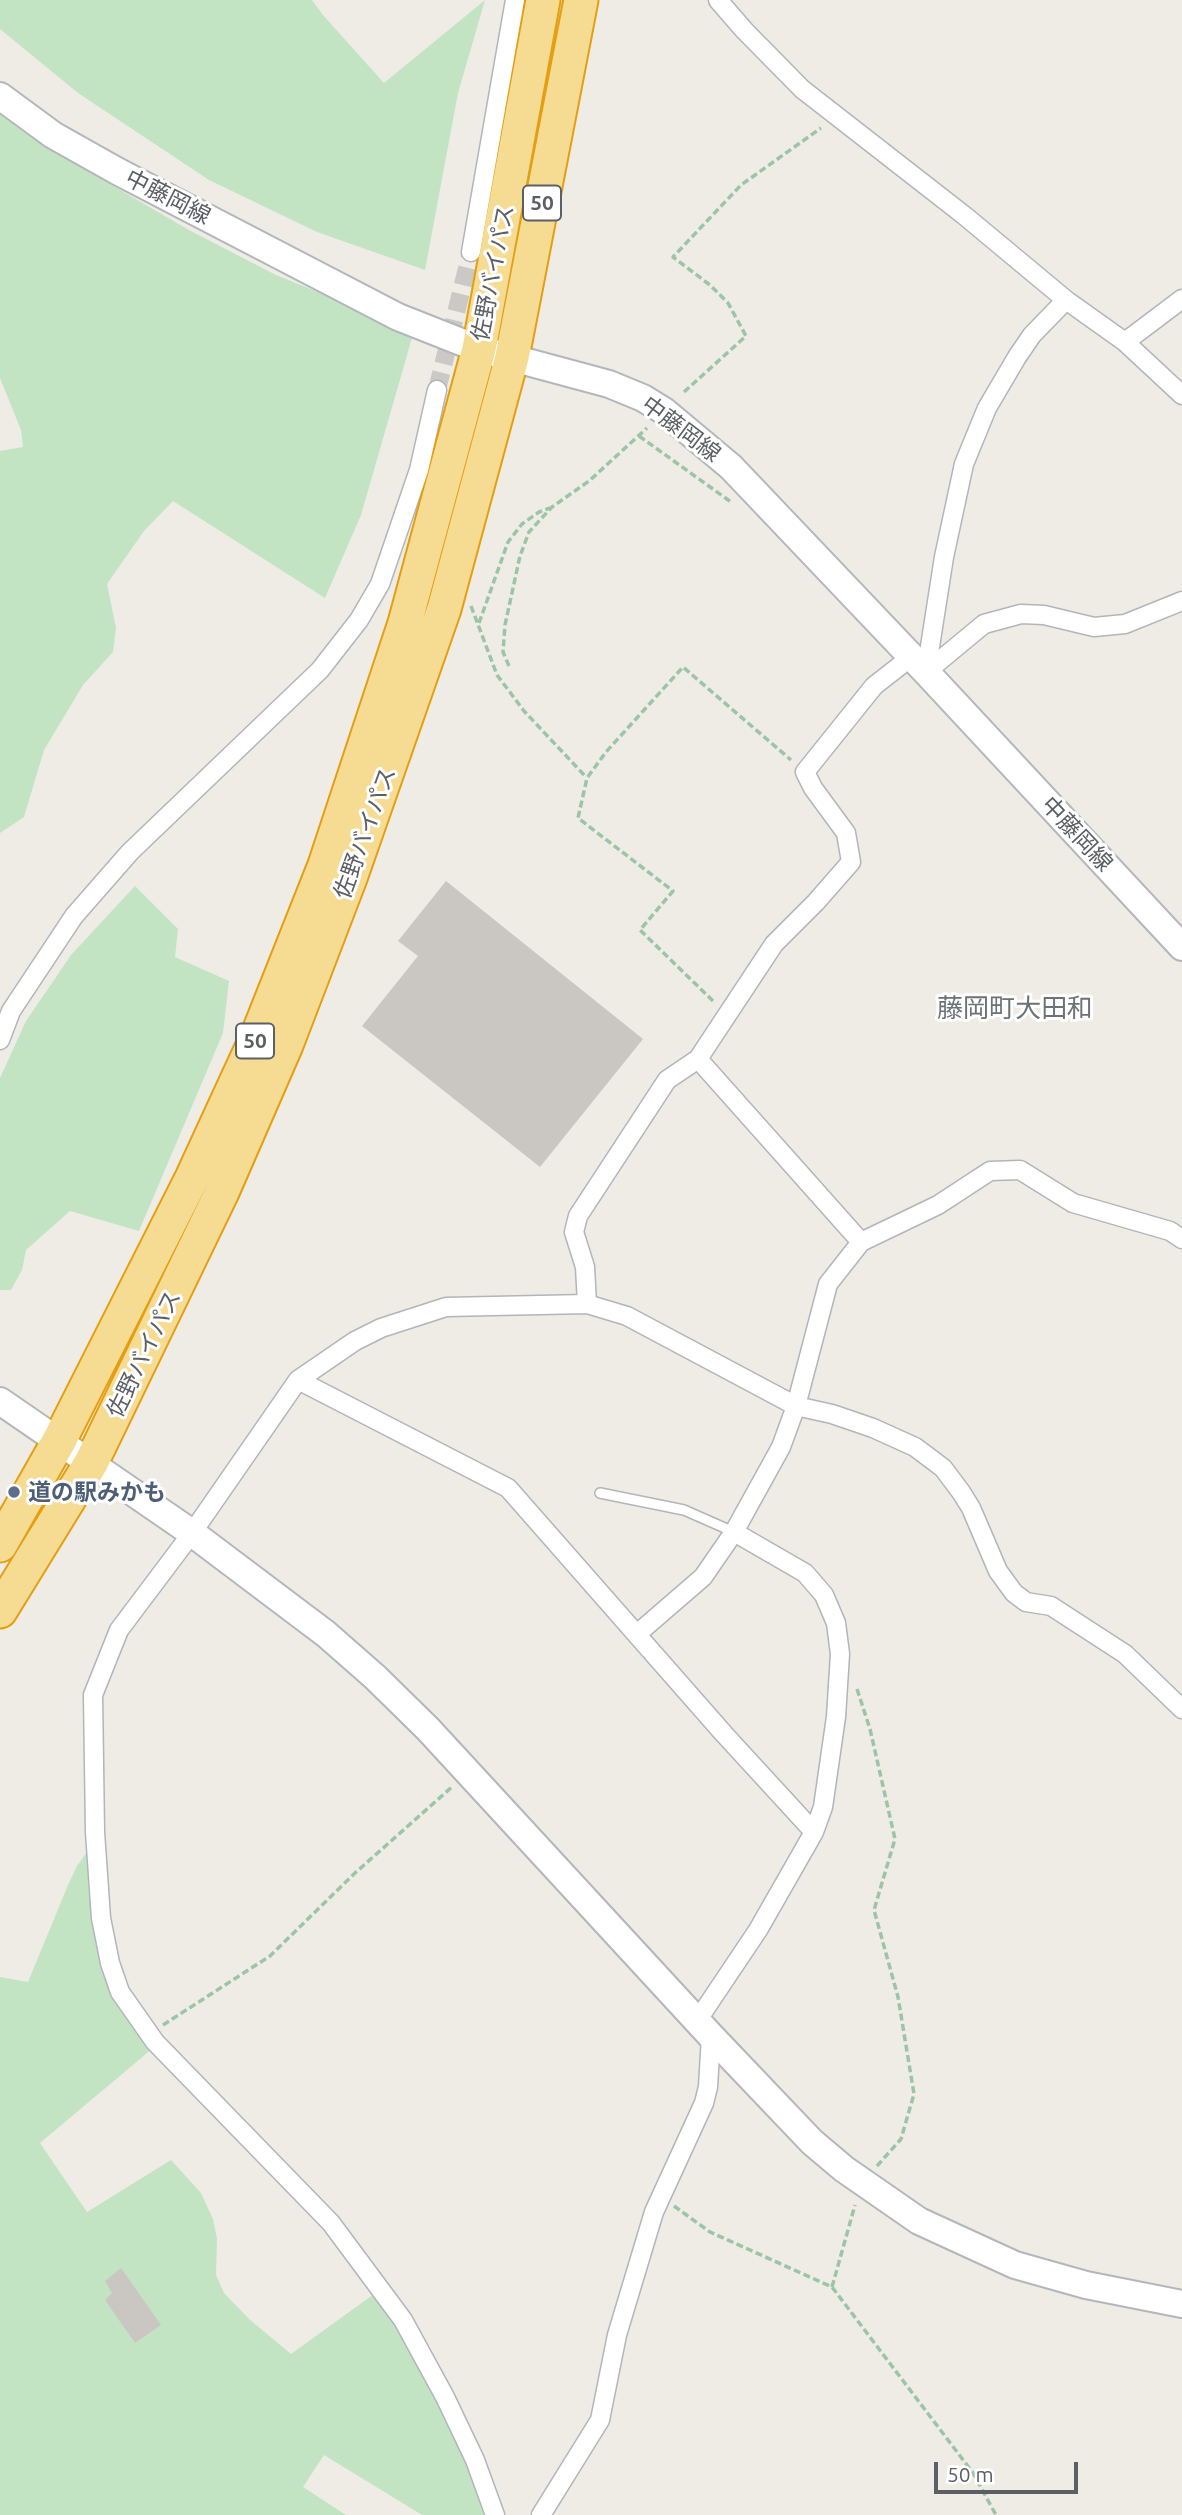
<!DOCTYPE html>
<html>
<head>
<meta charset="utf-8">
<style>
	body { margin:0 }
	#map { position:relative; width:1182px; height:2515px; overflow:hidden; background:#eeece5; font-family:Ubuntu,sans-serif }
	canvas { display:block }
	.scale { position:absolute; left:934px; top:2462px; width:144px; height:32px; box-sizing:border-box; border:4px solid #5c6064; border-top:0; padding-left:9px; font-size:21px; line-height:24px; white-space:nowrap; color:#5c6064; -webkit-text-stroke:5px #fff; paint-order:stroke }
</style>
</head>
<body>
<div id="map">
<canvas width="1182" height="2515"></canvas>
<div class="scale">50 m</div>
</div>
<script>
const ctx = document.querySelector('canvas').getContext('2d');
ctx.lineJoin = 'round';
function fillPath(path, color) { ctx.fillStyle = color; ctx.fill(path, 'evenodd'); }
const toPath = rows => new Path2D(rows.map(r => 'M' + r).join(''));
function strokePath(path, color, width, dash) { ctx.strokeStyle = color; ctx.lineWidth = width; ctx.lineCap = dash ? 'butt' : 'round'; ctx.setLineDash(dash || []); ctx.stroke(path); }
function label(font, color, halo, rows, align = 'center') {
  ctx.font = font + ' Ubuntu,"Noto Sans JP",sans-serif'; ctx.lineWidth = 6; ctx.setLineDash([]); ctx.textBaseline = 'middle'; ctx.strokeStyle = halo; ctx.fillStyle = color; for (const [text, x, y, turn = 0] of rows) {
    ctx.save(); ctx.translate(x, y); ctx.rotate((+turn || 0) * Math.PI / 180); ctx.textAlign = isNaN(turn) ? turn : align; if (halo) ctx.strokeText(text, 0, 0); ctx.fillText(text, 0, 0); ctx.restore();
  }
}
fillPath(toPath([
	[0,0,312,0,323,15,384,83,485,0,458,93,425,270,317,232,209,180,78,93,0,29],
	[0,107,72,162,189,230,276,275,414,331,361,515,325,598,173,501,144,531,107,584,116,628,113,652,83,685,44,750,24,817,0,833,0,451,23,447,21,430,0,378],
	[135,886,178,929,175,957,229,981,223,1033,139,1231,70,1211,26,1250,22,1270,11,1290,0,1290,0,1078,26,1021,71,955],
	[89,1849,88,1885,96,1933,128,1990,165,2038,40,2143,87,2212,171,2160,201,2193,213,2219,217,2239,216,2275,224,2293,249,2319,291,2354,388,2284,398,2297,430,2360,494,2515,422,2515,324,2455,303,2487,346,2515,0,2515,0,1977,28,1982,68,1885,77,1866]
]), '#c3e4c3');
fillPath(toPath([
	[446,881,643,1039,540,1167,362,1026,418,956,398,941],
	[121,2268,161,2325,135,2343,105,2300,112,2293,105,2281]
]), '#cac7c2');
strokePath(toPath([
	[437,390,471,252]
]), '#cac9c5', 18, [18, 9]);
const lane = toPath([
	[600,1493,684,1510,734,1532]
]);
const street = toPath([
	[718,0,744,30,802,89,965,216,1066,300,1125,342,1182,395],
	[471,252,515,0],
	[1125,342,1182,299],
	[926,672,944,557,964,464,987,408,1017,357,1032,335,1066,300],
	[926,672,984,624,1021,614,1044,615,1094,627,1125,624,1182,601],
	[0,1040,11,1011,74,916,130,852,320,670,359,620,380,584,419,470,437,390],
	[698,1059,861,1242],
	[587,1304,585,1267,574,1232,578,1216,667,1080,698,1059,774,944,816,902,851,862,846,833,813,788,805,772,874,686,911,657],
	[298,1380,508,1488,724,1734,814,1832],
	[637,1634,703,1577,734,1532],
	[697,2021,758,1930,814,1832,823,1807,836,1717,840,1654,836,1623,824,1595,805,1573,734,1532,781,1447,796,1406,828,1284,861,1242,938,1205,990,1171,1020,1170,1073,1203,1170,1231,1182,1239],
	[495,2515,475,2460,445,2397,403,2320,331,2223,155,2042,120,1992,110,1963,101,1918,95,1832,93,1695,119,1630,192,1533,298,1380,355,1341,381,1328,446,1307,587,1304,627,1316,796,1406,832,1414,873,1428,915,1447,943,1468,961,1492,971,1508,998,1571,1014,1593,1026,1602,1051,1606,1125,1654,1182,1709],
	[541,2515,600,2420,617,2335,654,2212,704,2103,708,2087,711,2036]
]);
const secondary = toPath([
	[0,96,53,135,117,171,398,317,479,349,609,384,643,398,664,411,731,467,926,672,1182,947],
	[0,1401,192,1533,326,1634,375,1677,428,1729,711,2036,812,2142,844,2169,919,2221,1015,2265,1086,2285,1182,2304]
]);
const highway = toPath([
	[0,1545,59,1441,192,1178,256,1039,325,865,405,623,479,349,543,0],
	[0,1611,91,1463,222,1192,286,1045,350,878,444,609,512,357,581,0]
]);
strokePath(lane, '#b2b5b9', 12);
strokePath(street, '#b2b5b9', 21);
strokePath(secondary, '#b3b7bb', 30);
strokePath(highway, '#e49e0f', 37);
strokePath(toPath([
	[684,392,746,336,728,303,710,285,673,257,741,185,821,128],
	[639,436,731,502],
	[471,606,497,675,524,711,586,777],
	[479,623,508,542,522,524,539,512,550,508],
	[509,666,503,652,505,625,520,556,529,532,552,507,589,481,647,428],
	[713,1001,640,930,673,891,578,818,587,778,606,752,683,667,791,760],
	[857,1689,870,1729,895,1839,874,1910,898,1997,914,2094,901,2139,877,2166],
	[163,2025,270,1956,355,1873,453,1786],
	[674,2206,710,2232,832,2287,973,2473,996,2515],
	[832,2287,855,2205]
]), '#9cc5a7', 3.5, [7, 3.5]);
strokePath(lane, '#fff', 9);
strokePath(street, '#fff', 18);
strokePath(secondary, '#fff', 26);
strokePath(highway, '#f6db93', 33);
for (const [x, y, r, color] of [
	[14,1492,7,"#5c6f8a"]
]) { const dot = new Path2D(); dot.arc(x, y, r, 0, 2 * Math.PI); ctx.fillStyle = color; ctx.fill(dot); strokePath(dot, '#fff', 2.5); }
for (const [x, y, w] of [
	[542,203,38],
	[255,1041,38]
]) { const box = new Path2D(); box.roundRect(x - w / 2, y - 17.5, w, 35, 5); ctx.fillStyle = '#fff'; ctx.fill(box); strokePath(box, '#5c6064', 2); }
label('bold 21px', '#5c6064', null, [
	["50",542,203],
	["50",255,1041]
]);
label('23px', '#5c6064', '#fff', [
	["中藤岡線",168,197,27],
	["佐野バイパス",493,273,-79],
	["中藤岡線",681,429,37],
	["佐野バイパス",365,833,-70],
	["中藤岡線",1077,834,47],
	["佐野バイパス",144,1354,-64]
]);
label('bold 23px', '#4e5e75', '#fff', [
	["道の駅みかも",28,1492]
], 'left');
label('26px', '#6d7276', '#fff', [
	["藤岡町大田和",1015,1008]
]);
</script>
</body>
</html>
